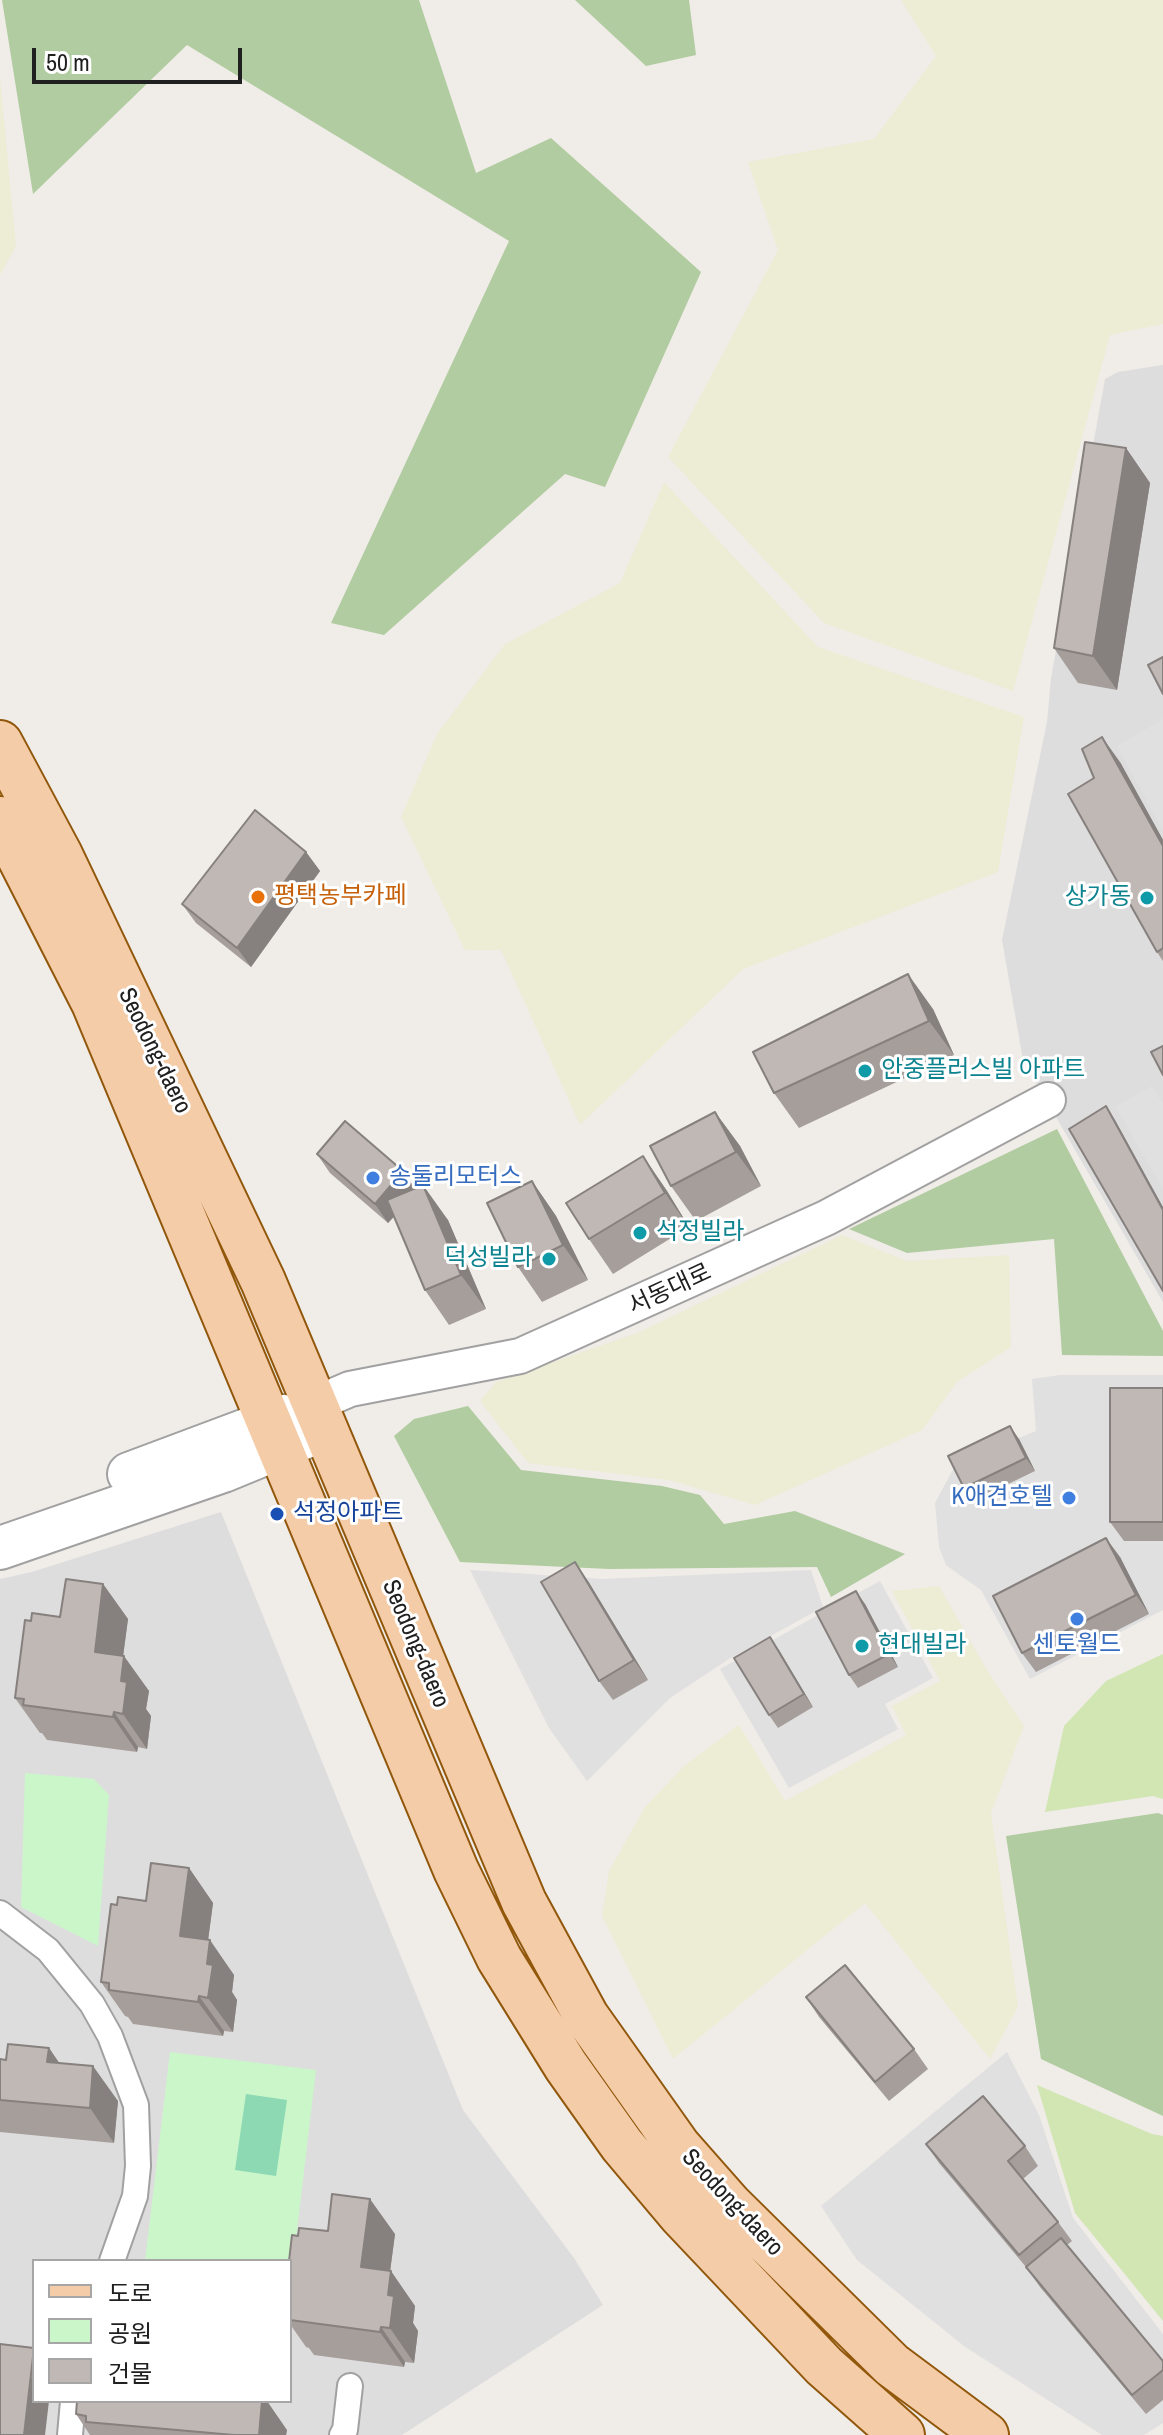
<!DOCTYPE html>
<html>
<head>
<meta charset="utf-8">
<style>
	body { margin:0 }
	#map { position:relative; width:1163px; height:2435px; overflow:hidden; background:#f0ece8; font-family:"Archivo Narrow","Noto Sans KR",sans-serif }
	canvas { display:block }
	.legend { position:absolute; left:32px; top:2259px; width:260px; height:144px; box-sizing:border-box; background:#fff; border:2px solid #a6a6a6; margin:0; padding:10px 14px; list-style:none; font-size:24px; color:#202020 }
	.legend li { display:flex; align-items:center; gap:16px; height:40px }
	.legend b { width:40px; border:2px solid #a6a6a6 }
	.scale { position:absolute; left:32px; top:48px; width:210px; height:36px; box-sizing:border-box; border:4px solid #202020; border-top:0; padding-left:10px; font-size:24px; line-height:28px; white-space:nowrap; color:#202020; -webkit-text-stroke:6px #fff; paint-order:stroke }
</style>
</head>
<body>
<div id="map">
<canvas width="1163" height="2435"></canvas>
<ul class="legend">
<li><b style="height:10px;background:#f5cca8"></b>도로</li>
<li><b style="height:22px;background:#caf6c9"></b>공원</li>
<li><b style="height:22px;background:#c0b8b4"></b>건물</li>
</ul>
<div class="scale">50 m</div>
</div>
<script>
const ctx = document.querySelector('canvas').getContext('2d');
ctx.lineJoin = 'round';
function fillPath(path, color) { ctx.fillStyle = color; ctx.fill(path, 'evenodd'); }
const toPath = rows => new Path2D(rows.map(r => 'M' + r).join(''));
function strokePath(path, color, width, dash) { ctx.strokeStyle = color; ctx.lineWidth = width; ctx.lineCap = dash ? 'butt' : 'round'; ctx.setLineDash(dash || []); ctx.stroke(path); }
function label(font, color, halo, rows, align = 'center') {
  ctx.font = font + ' "Archivo Narrow","Noto Sans KR",sans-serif'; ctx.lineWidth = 6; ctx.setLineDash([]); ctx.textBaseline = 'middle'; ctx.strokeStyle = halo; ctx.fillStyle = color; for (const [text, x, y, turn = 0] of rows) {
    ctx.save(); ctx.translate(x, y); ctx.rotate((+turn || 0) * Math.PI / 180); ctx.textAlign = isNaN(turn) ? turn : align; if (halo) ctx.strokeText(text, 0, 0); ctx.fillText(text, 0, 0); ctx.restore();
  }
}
fillPath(toPath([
	[1163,365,1163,1302,1023,1060,1002,940,1047,722,1051,678,1105,379,1118,372],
	[221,1512,463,2110,574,2258,603,2305,402,2435,0,2435,0,1579,32,1572],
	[34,2261,290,2261,290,2401,34,2401]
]), '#deddde');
fillPath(toPath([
	[901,0,1163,0,1163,324,1110,335,1013,691,824,623,668,457,778,250,748,162,874,139,936,56],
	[0,77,16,246,0,275],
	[664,482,818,647,1024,717,998,872,743,969,580,1125,501,950,465,950,401,817,437,734,505,644,620,583],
	[842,1235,907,1261,1009,1255,1011,1347,957,1382,922,1430,755,1505,669,1480,528,1463,480,1401,496,1382,637,1333],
	[939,1586,987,1670,1024,1726,991,1813,1018,2007,990,2059,865,1903,673,2059,602,1916,609,1871,645,1807,684,1766,739,1725,785,1801,906,1735,892,1706,940,1681,892,1591]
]), '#edecd5');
fillPath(toPath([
	[1163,1654,1163,1799,1153,1796,1045,1812,1064,1726,1106,1681],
	[1037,2085,1152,2134,1163,2136,1163,2321,1075,2213]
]), '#d1e6b2');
fillPath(toPath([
	[2,0,419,0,476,173,551,138,701,272,605,487,565,474,384,635,331,623,509,241,187,45,33,194],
	[575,0,689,0,696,55,646,66],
	[1057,1129,1163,1331,1163,1356,1062,1355,1054,1239,907,1253,849,1229],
	[468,1406,521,1470,662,1486,700,1495,724,1524,795,1511,905,1554,831,1597,817,1567,609,1569,460,1562,394,1436,414,1419],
	[1158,1813,1163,1815,1163,2116,1041,2059,1006,1836]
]), '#b1cca0');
fillPath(toPath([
	[25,1773,94,1779,109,1795,98,1946,21,1907],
	[170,2052,316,2070,290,2290,290,2261,145,2261]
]), '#caf6c9');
fillPath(toPath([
	[246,2094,287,2100,276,2176,235,2170]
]), '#8cd9b4');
fillPath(toPath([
	[1163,719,1163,831,1117,746],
	[1152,1086,1163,1104,1163,1189,1115,1107],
	[1060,1375,1163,1375,1163,1610,1030,1679,981,1590,946,1565,939,1547,935,1503,956,1464,1036,1431,1032,1379],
	[470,1570,602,1579,811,1570,823,1607,729,1659,670,1698,587,1781,549,1728],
	[880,1581,933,1678,885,1704,898,1729,789,1788,720,1669],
	[1007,2052,1039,2115,1073,2218,1163,2334,1163,2423,1144,2435,1102,2435,964,2346,857,2260,821,2206]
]), '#e0e0e0');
const pedestrian = toPath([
	[0,1913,48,1950,92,2004,110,2036,136,2105,138,2166,135,2196,112,2261],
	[70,2435,73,2401],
	[342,2435,345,2430,350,2386]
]);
const minor = toPath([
	[315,1404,350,1389,520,1356,826,1218,1048,1100]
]);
const tertiary = toPath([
	[129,1474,284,1416],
	[0,1548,223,1471,325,1429]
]);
const primary = toPath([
	[0,743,60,855,263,1281,524,1902,586,2016,678,2146,730,2205,892,2365,986,2435],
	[0,819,94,1003,456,1870,499,1958,566,2066,622,2145,681,2215,824,2366,902,2435]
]);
strokePath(pedestrian, '#a1a1a1', 28);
strokePath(minor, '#a1a1a1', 38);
strokePath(tertiary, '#a1a1a1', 46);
strokePath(primary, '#91580c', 48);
strokePath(pedestrian, '#fff', 24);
strokePath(minor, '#fff', 34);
strokePath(tertiary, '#fff', 42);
strokePath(primary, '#f5cca8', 44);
fillPath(toPath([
	[1126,448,1150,483,1117,690,1078,683,1054,648],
	[1120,762,1163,840,1163,961,1157,952],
	[306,852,320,871,251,967,196,923,182,904],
	[933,1009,954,1055,799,1128,774,1093],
	[715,1112,740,1146,761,1186,696,1221,671,1186],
	[317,1154,403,1171,415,1189,448,1220,486,1309,449,1325,425,1290,394,1217,388,1223,330,1173],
	[643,1156,667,1191,689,1227,613,1274,589,1239],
	[532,1181,556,1216,588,1280,542,1302,518,1267],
	[1163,1388,1163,1541,1124,1541,1110,1522],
	[1019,1439,1035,1471,973,1501,964,1488],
	[1120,1557,1149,1614,1036,1672,1022,1653],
	[588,1581,648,1680,613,1700,599,1681],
	[103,1584,128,1619,123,1656,149,1691,146,1709,151,1716,147,1749,138,1747,137,1752,47,1740,42,1733,40,1733,15,1698,31,1621,60,1617],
	[865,1604,898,1667,858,1688,849,1675],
	[770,1637,813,1707,778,1728,769,1715],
	[189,1868,213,1903,208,1940,234,1975,232,1992,237,2000,233,2032,224,2031,223,2036,133,2024,128,2017,125,2016,101,1982,117,1905,146,1901],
	[806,1997,914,2049,928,2069,889,2101,819,2017],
	[49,2048,59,2063,118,2101,114,2143,0,2132,0,2059,6,2060],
	[926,2144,1025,2146,1038,2166,1023,2179,1058,2222,1072,2241,1067,2245,1163,2361,1163,2400,1146,2414,1040,2287,1026,2267,939,2163],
	[328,2231,395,2234,390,2271,415,2306,413,2323,418,2331,414,2363,405,2362,404,2367,314,2355,309,2348,306,2347,290,2324,290,2261,298,2236],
	[76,2414,287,2430,286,2435,90,2435]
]), '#a59e9b');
fillPath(toPath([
	[1126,448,1150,483,1117,690,1093,656],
	[1102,737,1120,762,1163,840,1163,846],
	[306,852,320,871,251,967,237,948],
	[908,974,933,1009,954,1055,929,1021],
	[1106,1106,1115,1120,1163,1207,1163,1210],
	[715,1112,740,1146,761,1186,736,1152],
	[643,1156,667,1191,689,1227,665,1193],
	[403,1171,416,1190,388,1223,375,1204],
	[532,1181,556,1216,588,1280,563,1245],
	[423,1185,448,1220,486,1309,461,1275],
	[1010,1426,1019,1439,1035,1471,1026,1458],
	[1106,1538,1120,1557,1149,1614,1136,1595],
	[575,1562,588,1581,648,1680,634,1660],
	[103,1584,128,1619,119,1687,95,1652],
	[856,1591,865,1604,898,1667,889,1654],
	[770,1637,779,1650,813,1707,804,1694],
	[124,1656,149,1691,146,1709,151,1716,147,1749,123,1714,121,1681],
	[114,1712,138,1747,137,1752,113,1717],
	[189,1868,213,1903,204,1971,180,1936],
	[210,1940,234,1975,232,1992,237,2000,233,2032,208,1998,207,1964],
	[199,1996,224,2031,223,2036,198,2002],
	[49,2048,73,2083,47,2062],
	[93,2066,118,2101,114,2143,90,2108],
	[370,2199,395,2234,386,2302,361,2267],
	[391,2271,415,2306,413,2323,418,2331,414,2363,390,2328,388,2295],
	[381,2327,405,2362,404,2367,380,2332],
	[34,2356,34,2401,49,2401,45,2435,24,2435],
	[262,2401,267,2401,287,2430,286,2435,259,2435]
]), '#86817e');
const building = toPath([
	[1085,442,1126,448,1093,656,1054,648,1085,442],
	[1163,657,1163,694,1148,665,1163,657],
	[1102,737,1163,846,1163,948,1157,952,1068,794,1094,778,1082,749,1102,737],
	[255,810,306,852,237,948,182,904,255,810],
	[908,974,929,1021,774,1093,753,1052,908,974],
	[1163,1046,1163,1075,1151,1052,1163,1046],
	[1106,1106,1163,1210,1163,1291,1069,1129,1106,1106],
	[715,1112,736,1152,671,1186,650,1146,715,1112],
	[345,1121,403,1171,375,1204,317,1154,345,1121],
	[643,1156,665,1193,589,1239,566,1203,643,1156],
	[532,1181,563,1245,518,1267,487,1203,532,1181],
	[423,1185,461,1275,425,1290,387,1200,423,1185],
	[1110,1388,1163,1388,1163,1522,1110,1522,1110,1388],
	[1010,1426,1026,1458,964,1488,948,1456,1010,1426],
	[1106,1538,1136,1595,1022,1653,993,1596,1106,1538],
	[575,1562,634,1660,599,1681,541,1582,575,1562],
	[66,1579,103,1584,95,1652,124,1656,121,1681,127,1682,123,1714,114,1712,113,1717,23,1705,24,1699,15,1698,25,1620,31,1621,32,1613,60,1617,66,1579],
	[856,1591,889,1654,849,1675,816,1612,856,1591],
	[770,1637,804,1694,769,1715,734,1658,770,1637],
	[151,1863,189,1868,180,1936,210,1940,207,1964,213,1965,208,1998,199,1996,198,2002,109,1990,109,1983,101,1982,111,1904,117,1905,118,1897,146,1901,151,1863],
	[845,1965,914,2049,875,2082,806,1997,845,1965],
	[8,2044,49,2048,47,2062,93,2066,90,2108,0,2100,0,2059,6,2060,8,2044],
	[983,2096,1025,2146,1008,2161,1058,2222,1019,2255,926,2144,983,2096],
	[332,2194,370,2199,361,2267,391,2271,388,2295,394,2296,390,2328,381,2327,380,2332,290,2320,290,2261,289,2261,292,2235,298,2236,299,2228,328,2231,332,2194],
	[1061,2238,1163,2361,1163,2370,1132,2395,1026,2267,1061,2238],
	[0,2344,34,2348,24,2435,0,2435,0,2344],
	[77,2401,262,2401,259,2435,234,2435,86,2422,86,2416,76,2414,77,2401]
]);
fillPath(building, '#c0b8b4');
strokePath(building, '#86817e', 2);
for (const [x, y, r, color] of [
	[258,897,8,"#e8710a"],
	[1147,898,8,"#0f9aa8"],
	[865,1071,8,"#0f9aa8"],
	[373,1178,8,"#3f7fe0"],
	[640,1233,8,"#0f9aa8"],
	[549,1259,8,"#0f9aa8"],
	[1069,1498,8,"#3f7fe0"],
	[277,1514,8,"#1a4fb4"],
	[1077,1619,8,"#3f7fe0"],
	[862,1646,8,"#0f9aa8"]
]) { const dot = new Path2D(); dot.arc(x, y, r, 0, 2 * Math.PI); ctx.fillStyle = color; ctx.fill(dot); strokePath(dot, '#fff', 3); }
label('24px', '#c56008', '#fff', [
	["평택농부카페",274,897]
], 'left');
label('24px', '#0d838f', '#fff', [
	["상가동",1131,898,"right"],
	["안중플러스빌 아파트",881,1071],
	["석정빌라",656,1233],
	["덕성빌라",533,1259,"right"],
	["현대빌라",878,1646]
], 'left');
label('24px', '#202020', '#fff', [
	["Seodong-daero",154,1051,64],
	["서동대로",670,1290,-25],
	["Seodong-daero",415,1644,67],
	["Seodong-daero",732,2203,47]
]);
label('24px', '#366cbe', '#fff', [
	["송둘리모터스",389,1178],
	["K애견호텔",1053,1498,"right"],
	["센토월드",1077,1646,"center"]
], 'left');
label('24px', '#164399', '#fff', [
	["석정아파트",293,1514]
], 'left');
</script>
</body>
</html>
